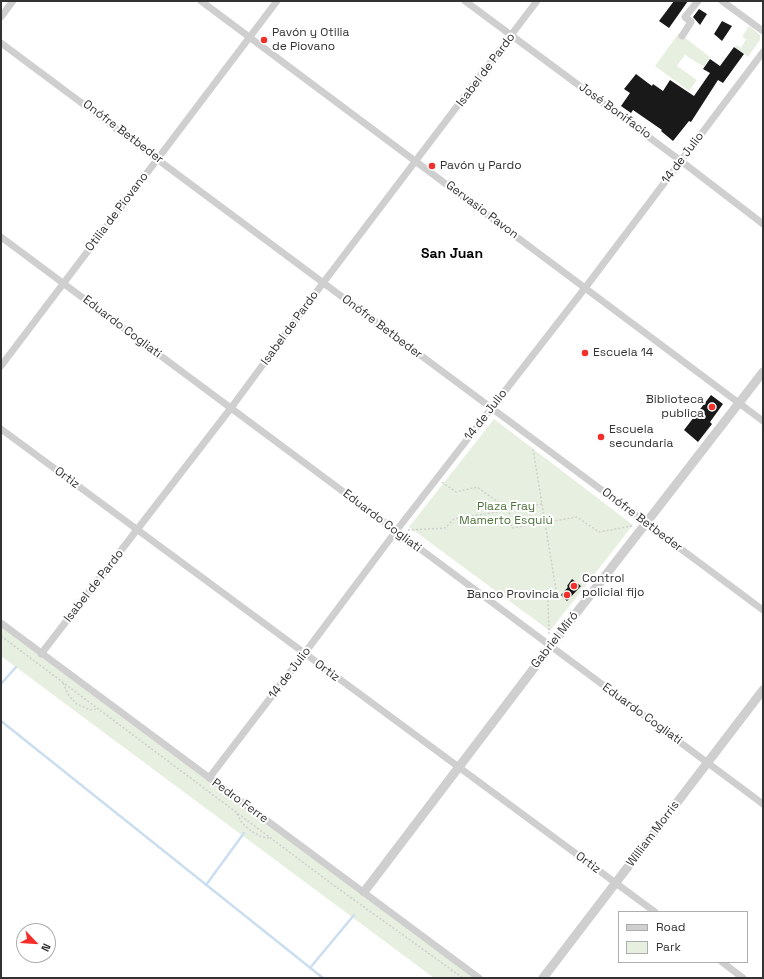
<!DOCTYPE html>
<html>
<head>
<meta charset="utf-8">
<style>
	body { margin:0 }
	#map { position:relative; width:764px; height:979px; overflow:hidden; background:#fff; font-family:"Space Grotesk",sans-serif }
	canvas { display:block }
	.frame { position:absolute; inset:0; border:2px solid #323232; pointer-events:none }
	.legend { position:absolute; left:618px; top:911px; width:130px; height:52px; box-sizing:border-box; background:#fff; border:1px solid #adadad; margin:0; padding:5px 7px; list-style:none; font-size:12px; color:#323232 }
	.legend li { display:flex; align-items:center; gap:8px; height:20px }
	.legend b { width:20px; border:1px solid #adadad }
	.north { position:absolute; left:16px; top:923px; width:40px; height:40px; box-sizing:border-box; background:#fff; border:1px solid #adadad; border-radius:50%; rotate:115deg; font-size:11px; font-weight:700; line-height:16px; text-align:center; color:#323232 }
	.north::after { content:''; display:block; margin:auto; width:14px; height:18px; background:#f42f2a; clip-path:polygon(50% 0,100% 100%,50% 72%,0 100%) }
</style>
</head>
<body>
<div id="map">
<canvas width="764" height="979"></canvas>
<div class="frame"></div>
<ul class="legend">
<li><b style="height:5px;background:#cfcfcf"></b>Road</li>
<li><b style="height:11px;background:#e7f0e0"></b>Park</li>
</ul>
<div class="north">N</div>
</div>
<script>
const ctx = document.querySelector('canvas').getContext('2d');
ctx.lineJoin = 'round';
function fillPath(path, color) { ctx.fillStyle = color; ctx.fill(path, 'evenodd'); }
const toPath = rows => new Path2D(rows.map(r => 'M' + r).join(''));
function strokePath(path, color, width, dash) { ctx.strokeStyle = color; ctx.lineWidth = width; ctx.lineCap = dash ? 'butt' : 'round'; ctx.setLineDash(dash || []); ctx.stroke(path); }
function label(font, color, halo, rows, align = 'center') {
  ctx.font = font + ' "Space Grotesk",sans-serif'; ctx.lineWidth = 4; ctx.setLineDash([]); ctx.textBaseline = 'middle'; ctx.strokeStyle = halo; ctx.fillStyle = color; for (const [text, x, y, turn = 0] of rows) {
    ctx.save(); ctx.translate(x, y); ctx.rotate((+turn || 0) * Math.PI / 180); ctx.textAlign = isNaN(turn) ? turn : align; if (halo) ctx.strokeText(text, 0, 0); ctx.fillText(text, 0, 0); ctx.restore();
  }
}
fillPath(toPath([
	[749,26,760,35,760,40,748,57,735,47,737,45,741,48,746,39,742,37],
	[679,33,710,57,704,67,685,55,677,66,697,80,689,91,655,66],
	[494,419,633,525,550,631,409,527],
	[1,627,475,978,434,978,1,656]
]), '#e7f0e0');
strokePath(toPath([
	[1,684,16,667],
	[1,721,323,978],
	[206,885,244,833],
	[310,968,354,915]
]), '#cbdef0', 2.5);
fillPath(toPath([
	[674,1,688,1,669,28,659,21],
	[699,9,707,14,700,25,693,17],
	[722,21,732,26,722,41,714,34],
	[734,47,744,54,723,83,718,80,691,122,689,121,673,141,661,131,662,130,633,110,631,113,621,106,630,93,624,89,636,74,652,86,653,84,663,91,670,80,694,96,710,73,703,69,710,59,720,66],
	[711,395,723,404,710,422,712,424,698,442,684,430],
	[572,579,581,586,567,601,561,595,568,587,567,586]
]), '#191919');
strokePath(toPath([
	[533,449,556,590,548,600,549,634],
	[442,482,456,492,477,487,509,510],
	[542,504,509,510,512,528,577,517,599,532,632,526],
	[408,530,445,528,454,519,509,510],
	[1,636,336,887,463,978],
	[63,683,68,694,75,703,90,710,98,709],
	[237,814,242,823,251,831,262,837,270,838]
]), '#cfcfcf', 1.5, [2, 2]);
strokePath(toPath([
	[201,1,763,421],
	[465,1,681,161,763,224],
	[722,1,763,31],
	[1,17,13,1],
	[682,36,691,22,685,17,698,1],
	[1,43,763,610],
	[1,237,763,804],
	[1,366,277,1],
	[1,429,655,912],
	[1,623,479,978],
	[41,654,231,408,323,283,537,1],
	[209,778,304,654,396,531,585,288,763,52],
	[722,962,743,978]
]), '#cfcfcf', 7);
strokePath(toPath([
	[364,892,550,647,763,372],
	[543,978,763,690]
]), '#cfcfcf', 9);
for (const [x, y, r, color] of [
	[264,40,4,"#f42f2a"],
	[432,166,4,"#f42f2a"],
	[585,353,4,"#f42f2a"],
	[712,407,4,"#f42f2a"],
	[601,437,4,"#f42f2a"],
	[574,586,4,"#f42f2a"],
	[567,595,4,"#f42f2a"]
]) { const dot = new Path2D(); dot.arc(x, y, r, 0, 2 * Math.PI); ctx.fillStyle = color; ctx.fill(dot); strokePath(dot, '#fff', 1.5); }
label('12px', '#323232', '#fff', [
	["Pavón y Otilia",272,33],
	["de Piovano",272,47],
	["Pavón y Pardo",440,166],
	["Escuela 14",593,353],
	["Biblioteca",704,400,"right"],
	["publica",704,414,"right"],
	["Escuela",609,430],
	["secundaria",609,444],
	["Control",582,579],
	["policial fijo",582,593],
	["Banco Provincia",559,595,"right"]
], 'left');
label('12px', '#323232', '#fff', [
	["Isabel de Pardo",486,70,-53],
	["José Bonifacio",615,111,36],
	["Onófre Betbeder",123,132,37],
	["14 de Julio",683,158,-53],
	["Gervasio Pavon",482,210,37],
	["Otilia de Piovano",117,212,-53],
	["Eduardo Cogliati",122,327,37],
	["Onófre Betbeder",382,327,37],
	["Isabel de Pardo",290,328,-54],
	["14 de Julio",486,415,-52],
	["Ortiz",67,478,36],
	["Onófre Betbeder",642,520,37],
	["Eduardo Cogliati",382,521,37],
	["Isabel de Pardo",94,586,-52],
	["Gabriel Miró",555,640,-52],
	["Ortiz",327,671,36],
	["14 de Julio",290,673,-53],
	["Eduardo Cogliati",642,714,36],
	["Pedro Ferre",240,801,36],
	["William Morris",653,834,-53],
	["Ortiz",588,863,36]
]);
label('12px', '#4f733b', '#fff', [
	["Plaza Fray",506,507],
	["Mamerto Esquiú",506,521]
]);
label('bold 14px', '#000', '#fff', [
	["San Juan",452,254]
]);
</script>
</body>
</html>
